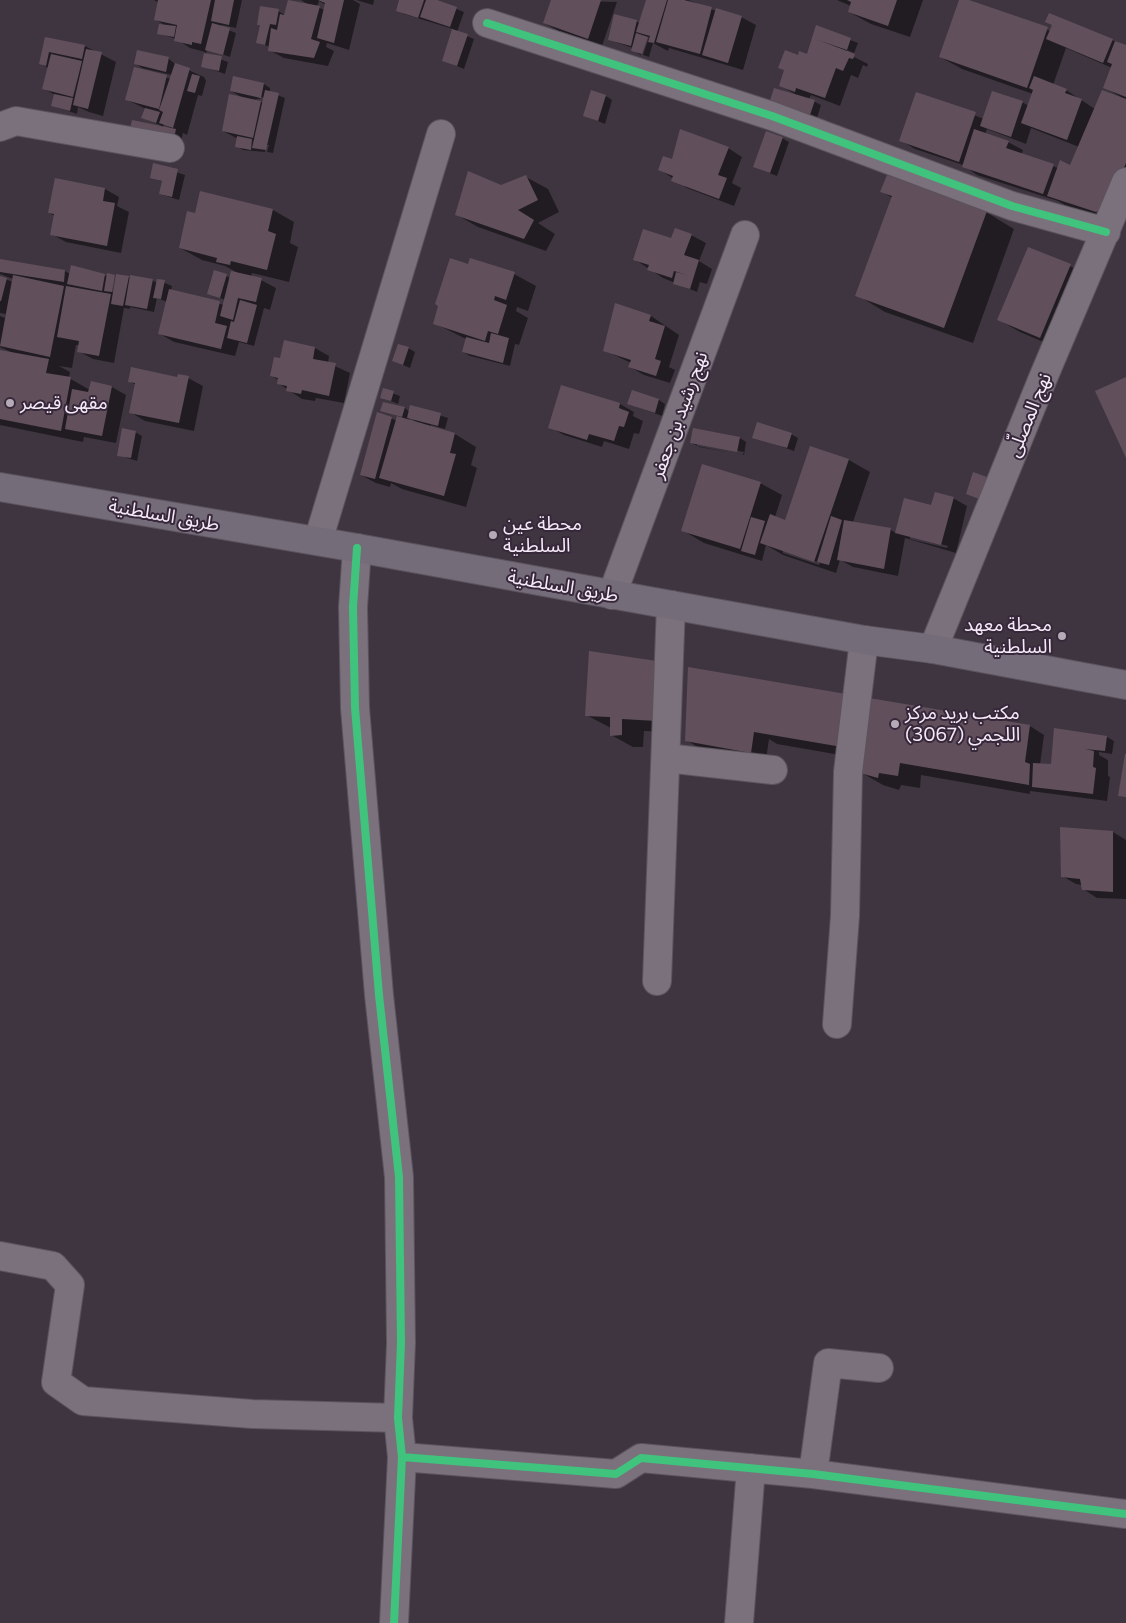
<!DOCTYPE html>
<html>
<head>
<meta charset="utf-8">
<style>
	body { margin:0 }
	canvas { display:block; background:#3e3540 }
</style>
</head>
<body>
<canvas width="1126" height="1623"></canvas>
<script>
const ctx = document.querySelector('canvas').getContext('2d');
ctx.lineJoin = 'round';
function fillPath(path, color) { ctx.fillStyle = color; ctx.fill(path, 'evenodd'); }
const toPath = rows => new Path2D(rows.map(r => 'M' + r).join(''));
function strokePath(path, color, width, dash) { ctx.strokeStyle = color; ctx.lineWidth = width; ctx.lineCap = dash ? 'butt' : 'round'; ctx.setLineDash(dash || []); ctx.stroke(path); }
function label(font, color, halo, rows, align = 'center') {
  ctx.font = font + ' Commissioner,"Noto Sans Arabic",sans-serif'; ctx.lineWidth = 4; ctx.setLineDash([]); ctx.textBaseline = 'middle'; ctx.strokeStyle = halo; ctx.fillStyle = color; for (const [text, x, y, turn = 0] of rows) {
    ctx.save(); ctx.translate(x, y); ctx.rotate((+turn || 0) * Math.PI / 180); ctx.textAlign = isNaN(turn) ? turn : align; if (halo) ctx.strokeText(text, 0, 0); ctx.fillText(text, 0, 0); ctx.restore();
  }
}
fillPath(toPath([
	[154,0,242,0,236,28,222,25,221,27,236,33,230,57,207,49,206,54,228,62,225,74,202,66,205,52,190,48,176,39,158,33,166,26,155,19,159,3],
	[301,0,353,0,360,4,349,50,327,43,326,47,334,51,328,66,284,58,269,50,270,47,257,42,278,11,285,15,309,5],
	[319,1,326,5,325,10,317,7],
	[356,0,374,0,373,5],
	[401,0,434,0,464,12,457,32,474,39,464,69,443,60,453,29,404,14,397,10],
	[552,0,617,2,602,46,559,31,544,23],
	[647,0,688,0,716,11,741,17,756,25,743,70,669,48,668,51,664,49,653,43,649,57,643,55,649,37,646,37,641,55,632,50,633,48,609,40,615,15,640,23],
	[837,0,923,0,910,37,871,24,849,12,851,6],
	[961,0,1051,31,1053,25,1050,14,1126,46,1126,220,1118,224,1070,208,1058,201,977,175,963,165,915,149,900,140,917,93,984,119,1022,102,1029,106,1033,94,962,69,940,57],
	[1066,48,1112,68,1104,87,1121,97,1095,109,1066,90,1053,85],
	[1031,128,1079,147,1070,167,1058,168,1021,155,1023,150,1008,142,985,134,987,129,1026,144],
	[816,27,858,43,854,53,847,50,846,53,868,64,867,67,863,65,858,78,851,75,840,106,811,95,809,99,821,105,817,118,778,107,795,94,780,85,786,71,779,67,798,56,808,56],
	[46,38,85,46,116,62,103,116,89,112,78,107,77,114,53,106,55,95,43,88,48,68,41,64],
	[168,58,175,64,204,77,206,81,202,96,198,95,187,135,183,133,180,146,160,125,143,118,146,109,127,100,135,68,171,79,172,75,142,68,136,64],
	[164,124,172,129,163,128],
	[264,84,270,88,270,92,285,98,273,153,267,152,269,145,266,145,265,152,243,150,237,146,238,139,223,131,243,98,231,91],
	[256,94,264,98,263,103,255,99,261,99,255,96],
	[606,96,612,100,605,124,584,115],
	[782,138,789,142,777,176,754,167],
	[728,148,742,157,732,183,741,188,734,206,687,188,659,169,673,161],
	[154,165,185,175,179,200,160,194,163,182,151,177],
	[526,177,548,189,559,212,538,223,555,234,546,251,478,227,457,215,501,186],
	[105,189,119,197,117,206,129,212,121,253,66,242,51,234,55,216,49,213],
	[882,192,986,212,1014,229,973,343,885,312,857,295,893,198],
	[273,210,294,222,290,243,298,247,289,282,252,273,251,277,261,280,276,288,270,310,264,308,254,346,239,342,235,356,174,342,160,334,167,302,157,298,154,312,130,307,130,309,124,308,114,363,93,359,78,351,79,345,76,345,72,368,59,366,70,372,69,378,90,390,92,382,112,387,126,395,116,443,84,437,83,442,0,425,0,351,13,353,0,347,0,316,5,318,6,314,0,313,0,277,13,282,13,279,0,274,0,261,65,271,70,274,128,277,152,280,157,283,158,280,172,286,171,291,224,305,225,300,208,293,215,272,231,278,238,273,225,266,202,260,180,248,196,215],
	[114,277,116,277,115,292,112,292],
	[691,235,706,243,699,261,712,269,707,284,700,282,697,292,663,278,634,259,672,240],
	[1028,248,1070,266,1092,278,1062,350,1020,332,999,320],
	[514,274,536,286,528,311,517,307,516,311,528,318,519,345,515,344,510,366,470,356,463,352,466,339,434,323],
	[651,316,679,335,669,367,675,370,670,383,644,375,630,367,631,363,604,350],
	[285,342,315,348,329,356,328,363,350,373,344,403,316,398,315,401,302,399,278,383,279,380,271,376,281,359],
	[408,348,415,352,410,368,394,361],
	[188,378,203,386,194,431,145,421,130,412,136,385,129,381],
	[562,387,620,404,634,412,633,416,643,421,639,434,634,433,629,449,604,441,602,447,564,435,550,427],
	[384,390,400,396,398,404,382,397],
	[659,400,665,404,662,416,629,404],
	[411,406,448,418,445,429,431,425,430,427,455,434,476,447,471,465,477,468,466,507,402,489,391,483,390,487,376,483,361,475,391,418,397,421,398,416,382,410,405,408,410,412],
	[410,418,418,423,409,421],
	[135,432,142,436,137,461,118,455],
	[791,434,798,438,794,451,754,437],
	[740,438,746,442,744,455,699,447,692,443],
	[697,443,744,452,743,455,697,446],
	[811,447,849,460,870,472,853,522,891,530,896,533,932,507,953,498,967,506,956,553,905,538,898,576,853,567,840,560,836,573,783,555,766,545,762,561,704,543,682,530,760,483,782,495,775,517,785,521],
	[910,536,948,546,947,548,910,539],
	[783,550,820,563,819,565,783,553],
	[590,652,679,732,644,731,643,747,633,747,611,735,611,728,586,715],
	[690,669,1030,726,1044,735,1040,765,1052,766,1107,737,1114,741,1112,754,1099,752,1099,755,1108,760,1108,776,1110,777,1107,801,1030,791,1030,794,921,775,920,788,901,785,899,790,883,785,862,773,863,759,777,744,769,739,766,760,701,749,686,740],
	[1113,832,1126,840,1126,899,1097,898,1083,889,1082,885,1076,884,1062,876]
]), '#0007');
fillPath(toPath([
	[158,0,211,0,201,44,192,42,192,45,174,41,177,25,154,20],
	[215,0,234,0,229,25,211,21],
	[288,0,320,6,311,39,320,42,314,58,268,51,271,28,277,30,280,14,284,15],
	[344,0,334,43,317,38,325,3,318,0],
	[399,0,424,0,418,18,396,11],
	[426,0,437,0,457,7,450,27,420,17],
	[551,0,601,0,588,39,543,23],
	[646,0,667,0,654,43,648,42,650,36,636,32],
	[668,0,684,0,712,7,700,54,656,42],
	[847,0,897,0,888,26,848,12,851,2],
	[959,0,969,0,1048,27,1027,88,939,57],
	[260,6,279,9,276,25,270,24,265,45,256,43,260,25,257,25],
	[716,8,742,16,728,63,702,55],
	[1049,13,1113,39,1103,63,1046,39,1052,25,1045,22],
	[614,14,637,20,631,46,608,40],
	[212,23,230,28,223,55,205,50],
	[159,24,176,26,174,37,157,34],
	[816,25,851,38,847,50,818,40,855,54,853,59,849,58,843,71,836,68,825,98,796,88,795,92,779,86,784,70,778,68,785,50,798,55,799,51,807,54],
	[452,29,468,34,457,66,442,61],
	[636,33,648,37,642,54,631,51],
	[45,37,85,45,82,59,49,52,46,66,39,64],
	[1115,41,1126,45,1126,97,1103,88,1112,64,1107,62],
	[86,49,102,52,88,109,73,105],
	[137,50,169,57,166,72,134,64],
	[204,53,222,56,219,71,201,67],
	[51,54,82,61,73,97,42,89],
	[175,63,190,68,173,128,159,123,163,112,159,110],
	[134,67,167,75,159,109,125,100],
	[192,74,200,76,195,93,187,91],
	[233,76,264,83,261,98,230,91],
	[1034,76,1067,89,1065,93,1082,99,1067,140,1021,123,1033,90,1029,88],
	[774,88,815,100,810,115,769,104],
	[265,90,279,93,266,150,252,148],
	[591,90,606,95,598,121,583,116],
	[1102,90,1126,99,1126,163,1107,207,1096,212,1047,196,1060,160,1070,165],
	[992,91,1023,101,1011,137,980,126],
	[916,92,976,112,959,162,899,141],
	[54,94,73,98,70,111,51,106],
	[229,94,261,101,253,138,222,131],
	[145,108,160,112,156,123,141,118],
	[132,120,176,129,173,143,129,133],
	[680,129,729,147,718,175,727,178,719,199,671,181,673,176,658,170,663,156,672,159],
	[974,129,1009,141,1006,148,1054,164,1043,194,962,167],
	[766,131,783,137,770,173,753,167],
	[237,136,252,139,251,150,235,147],
	[153,163,178,169,172,197,159,194,162,181,150,178],
	[468,171,501,185,526,175,538,200,518,210,534,220,524,239,455,215],
	[887,175,987,211,944,328,855,296,892,196,880,192],
	[55,178,105,188,103,201,115,203,107,246,50,235,54,214,48,213],
	[200,191,273,209,268,231,276,234,267,270,231,261,230,265,216,262,217,258,179,248,187,211,195,213],
	[675,228,692,234,684,255,699,260,690,289,673,284,676,272,687,275,674,271,672,278,647,270,649,265,633,260,643,229,671,238],
	[1028,247,1071,264,1040,338,997,320],
	[450,258,468,264,470,258,515,272,506,300,495,296,494,300,507,305,498,334,488,331,485,341,433,324,438,306,435,304],
	[0,259,65,270,64,282,0,272],
	[71,265,105,274,102,291,67,284],
	[214,270,227,274,220,298,207,294],
	[231,271,262,278,256,302,238,298,233,320,220,316],
	[107,273,115,275,112,292,104,291],
	[116,274,129,276,123,306,111,304],
	[13,275,64,286,50,357,0,346],
	[130,275,153,279,147,309,125,305],
	[0,276,7,278,1,301,0,301],
	[157,279,165,280,161,299,153,298],
	[66,286,111,294,99,356,77,352,79,341,57,337],
	[169,289,220,301,215,323,227,326,221,349,158,334],
	[240,300,257,305,247,343,227,338,231,321,234,322],
	[615,303,651,315,649,321,665,326,655,359,661,361,656,376,628,367,631,360,603,351],
	[491,333,509,338,503,363,462,352,466,337,489,343],
	[284,340,315,347,313,359,336,363,329,396,302,390,301,394,286,391,287,386,277,384,278,378,270,376,274,357,280,358],
	[398,344,409,347,403,365,392,361],
	[0,350,49,359,46,373,71,377,61,431,0,419],
	[131,367,177,377,178,374,189,376,179,423,129,413,135,383,128,382],
	[1126,377,1126,458,1095,391],
	[91,381,112,386,102,436,65,429,72,389,88,392],
	[561,385,620,403,619,408,629,412,624,427,619,426,614,441,589,434,587,440,548,428],
	[383,388,394,391,391,401,380,398],
	[632,390,659,399,655,413,627,404],
	[383,402,405,407,402,417,380,411],
	[410,405,441,413,438,426,407,418],
	[377,412,392,417,375,479,360,475],
	[397,416,455,433,450,453,456,454,444,496,379,478],
	[757,422,792,433,787,448,752,438],
	[122,428,136,431,131,458,117,456],
	[693,428,740,437,737,452,690,443],
	[810,446,849,459,814,562,760,543,770,514,785,520],
	[702,464,761,482,740,549,681,531],
	[973,472,998,481,990,503,966,494],
	[935,492,954,497,941,545,895,533,904,498,931,505],
	[831,516,842,520,829,565,817,562],
	[751,517,765,521,755,555,741,551],
	[844,520,891,528,884,569,837,560],
	[589,651,657,661,657,721,622,719,622,735,610,736,610,717,585,716],
	[688,667,846,694,842,747,754,732,751,753,685,741],
	[869,698,1030,725,1025,762,1030,764,1029,785,900,763,898,776,879,773,878,778,860,773],
	[1054,728,1107,736,1105,751,1085,749,1094,751,1093,767,1096,768,1093,794,1032,787,1033,763,1051,764],
	[1125,754,1126,754,1126,797,1118,796],
	[1060,827,1113,831,1113,892,1082,890,1080,879,1061,877]
]), '#61505c');
const minor = toPath([
	[487,23,772,116,1012,206,1106,232],
	[0,127,16,121,170,148],
	[318,541,441,134],
	[357,548,353,607,355,708,379,995,399,1177,401,1343,398,1418,402,1457,394,1623],
	[612,595,745,235],
	[933,649,1043,378,1126,182],
	[666,758,773,770],
	[657,981,671,605],
	[837,1024,845,916,848,772,864,640],
	[0,1256,53,1266,70,1285,56,1382,83,1401,252,1414,398,1418],
	[402,1457,616,1474,641,1458,813,1474,1126,1514],
	[813,1474,828,1363,879,1368],
	[739,1623,751,1468]
]);
const major = toPath([
	[0,487,357,548,864,640,933,649,1126,685]
]);
strokePath(minor, '#5b535d', 30);
strokePath(major, '#5b535d', 30);
strokePath(minor, '#7a717c', 28);
strokePath(major, '#746c78', 28);
strokePath(toPath([
	[487,23,772,116,1012,206,1106,232],
	[357,548,353,607,355,708,379,995,399,1177,401,1343,398,1418,402,1457,394,1623],
	[402,1457,616,1474,641,1458,813,1474,1126,1514]
]), '#40c37c', 8);
for (const [x, y, r, color] of [
	[10,403,5,"#b5abb7"],
	[493,535,5,"#b5abb7"],
	[1062,636,5,"#b5abb7"],
	[895,724,5,"#b5abb7"]
]) { const dot = new Path2D(); dot.arc(x, y, r, 0, 2 * Math.PI); ctx.fillStyle = color; ctx.fill(dot); strokePath(dot, '#37273a', 2); }
label('19px', '#f5eaf7', '#37273a', [
	["مقهى قيصر",20,403],
	["محطة عين",503,524],
	["السلطنية",503,546],
	["محطة معهد",1052,625,"right"],
	["السلطنية",1052,647,"right"],
	["مكتب بريد مركز",905,713],
	["اللجمي (3067)",905,735]
], 'left');
label('19px', '#f5eaf7', '#37273a', [
	["نهج رشيد بن جعفر",679,415,-70],
	["نهج المصلّى",1029,415,-68],
	["طريق السلطنية",164,515,10],
	["طريق السلطنية",563,586,10]
]);
</script>
</body>
</html>
